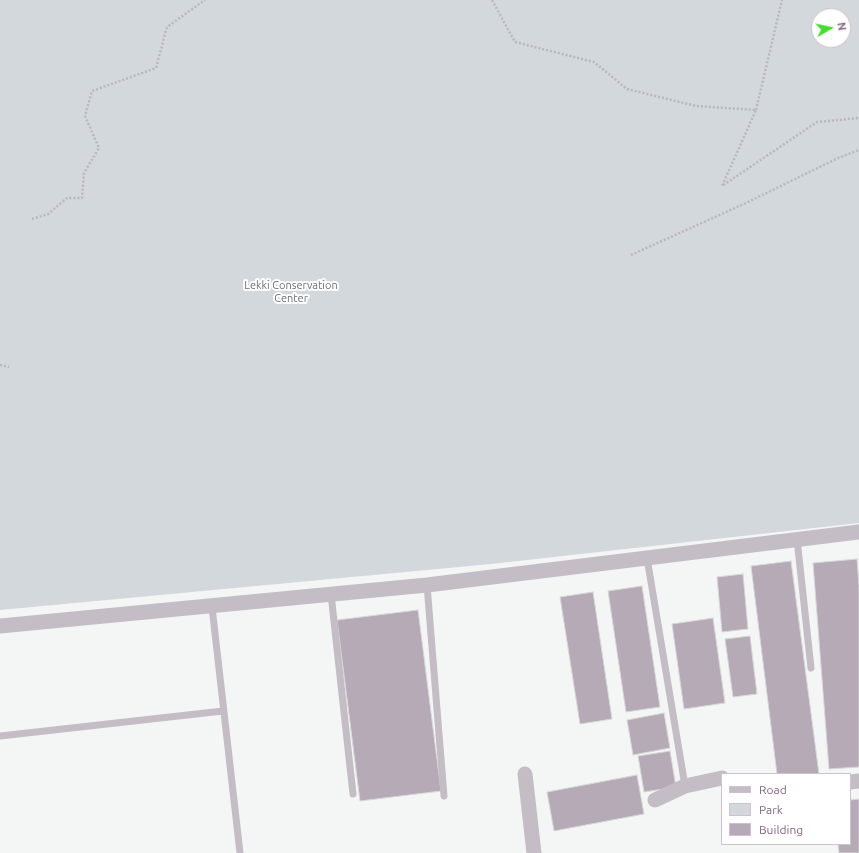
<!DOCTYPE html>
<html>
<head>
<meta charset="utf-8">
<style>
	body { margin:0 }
	#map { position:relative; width:859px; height:853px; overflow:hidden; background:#f3f6f5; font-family:Ubuntu,sans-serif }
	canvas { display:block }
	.legend { position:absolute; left:721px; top:773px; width:130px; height:72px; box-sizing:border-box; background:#fff; border:1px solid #cdc2cd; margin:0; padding:5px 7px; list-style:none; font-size:12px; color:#836681 }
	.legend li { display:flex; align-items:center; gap:8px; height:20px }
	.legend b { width:20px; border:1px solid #cdc2cd }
	.north { position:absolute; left:811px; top:8px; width:40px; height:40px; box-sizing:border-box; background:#fff; border:1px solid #cdc2cd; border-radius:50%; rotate:81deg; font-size:11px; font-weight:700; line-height:16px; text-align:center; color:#836681 }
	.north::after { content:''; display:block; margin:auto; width:14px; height:18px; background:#43dd2c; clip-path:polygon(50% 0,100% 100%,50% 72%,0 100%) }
</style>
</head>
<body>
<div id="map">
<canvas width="859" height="853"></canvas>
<ul class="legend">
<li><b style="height:5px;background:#c5bdc5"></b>Road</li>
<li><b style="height:11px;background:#d2d8db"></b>Park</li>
<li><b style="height:11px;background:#b7aab7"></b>Building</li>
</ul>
<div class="north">N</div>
</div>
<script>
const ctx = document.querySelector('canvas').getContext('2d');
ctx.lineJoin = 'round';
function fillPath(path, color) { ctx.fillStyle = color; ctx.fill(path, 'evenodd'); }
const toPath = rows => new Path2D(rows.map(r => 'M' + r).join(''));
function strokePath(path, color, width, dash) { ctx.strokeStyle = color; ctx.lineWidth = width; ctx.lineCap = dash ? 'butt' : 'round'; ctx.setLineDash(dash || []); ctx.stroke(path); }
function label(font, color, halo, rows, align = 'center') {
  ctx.font = font + ' Ubuntu,sans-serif'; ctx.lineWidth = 4; ctx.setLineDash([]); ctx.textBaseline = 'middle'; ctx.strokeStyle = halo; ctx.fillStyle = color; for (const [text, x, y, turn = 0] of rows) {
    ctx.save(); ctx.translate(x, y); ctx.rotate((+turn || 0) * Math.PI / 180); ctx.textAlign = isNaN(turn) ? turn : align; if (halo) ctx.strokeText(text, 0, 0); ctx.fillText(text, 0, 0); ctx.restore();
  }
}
fillPath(toPath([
	[0,0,859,0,859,523,491,564,0,610],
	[819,16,843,16,843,40,819,40]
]), '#d2d8db');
const building = toPath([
	[857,559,859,586,859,767,829,769,813,563,857,559],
	[791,561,819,774,777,774,751,566,791,561],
	[743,574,748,629,722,632,717,577,743,574],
	[642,586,660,707,626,712,608,591,642,586],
	[593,592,612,719,580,724,560,597,593,592],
	[418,610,441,791,360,801,337,620,418,610],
	[713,618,725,703,684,709,672,624,713,618],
	[750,636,757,694,733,697,725,639,750,636],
	[664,713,670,748,633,755,627,720,664,713],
	[670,751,676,787,644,792,638,756,670,751],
	[637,775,644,814,554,831,547,792,637,775],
	[859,799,859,853,839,853,838,844,850,844,850,800,859,799]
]);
fillPath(building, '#b7aab7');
strokePath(building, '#d6d8d7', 1);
strokePath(toPath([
	[492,0,515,42,594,62,627,89,696,106,756,110,722,186,817,122,859,118],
	[756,110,782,0],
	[32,219,48,214,67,198,82,198,84,173,99,148,85,116,92,91,156,68,167,27,205,0],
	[631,255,746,203,838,158,859,150],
	[0,365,9,367]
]), '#bcb6bc', 2.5, [2, 2]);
strokePath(toPath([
	[797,539,811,668],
	[647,558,685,786],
	[427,585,444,796],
	[331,594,353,794],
	[212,607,240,853],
	[0,736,223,711]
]), '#c5bdc5', 7);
strokePath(toPath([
	[0,626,427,585,859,532],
	[525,774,534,853],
	[850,782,859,781],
	[655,800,685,786,722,778]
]), '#c5bdc5', 15);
label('11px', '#65717b', '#fff', [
	["Lekki Conservation",291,285],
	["Center",291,298]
]);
</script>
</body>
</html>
